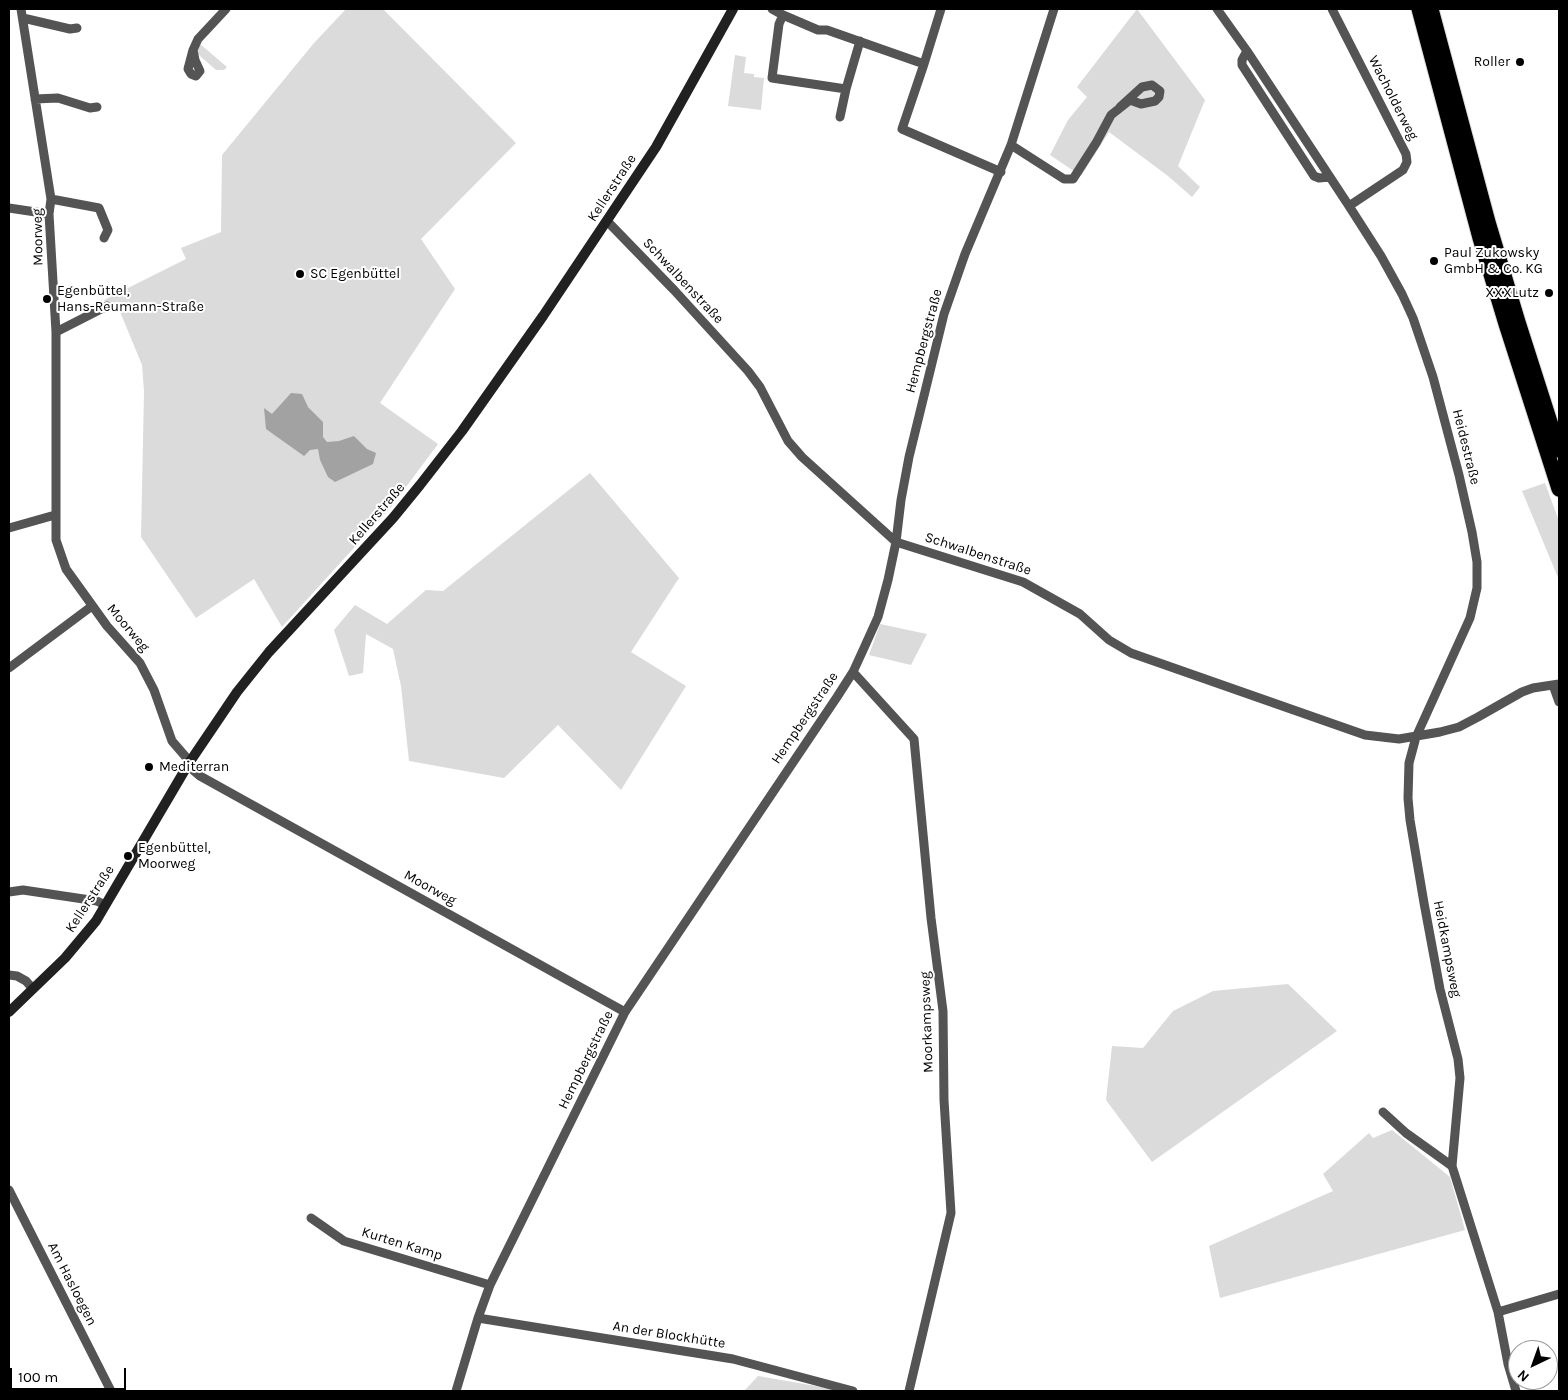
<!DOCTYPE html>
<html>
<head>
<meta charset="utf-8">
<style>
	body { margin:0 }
	#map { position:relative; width:1568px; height:1400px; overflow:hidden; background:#fff; font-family:Karla,sans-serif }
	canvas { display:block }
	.frame { position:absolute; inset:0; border:10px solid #000; pointer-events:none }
	.north { position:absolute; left:1508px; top:1340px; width:50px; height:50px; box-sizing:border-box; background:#fff; border:1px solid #999; border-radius:50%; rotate:222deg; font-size:14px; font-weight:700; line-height:20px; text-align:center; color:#000 }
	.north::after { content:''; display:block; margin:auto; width:18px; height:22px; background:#000; clip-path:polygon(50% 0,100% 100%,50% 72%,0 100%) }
	.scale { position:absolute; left:10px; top:1368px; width:116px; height:22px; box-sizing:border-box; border:2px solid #000; border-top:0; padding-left:6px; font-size:15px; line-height:18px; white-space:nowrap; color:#000; -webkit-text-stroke:4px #fff; paint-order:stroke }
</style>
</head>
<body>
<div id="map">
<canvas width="1568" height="1400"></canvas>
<div class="frame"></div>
<div class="north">N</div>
<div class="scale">100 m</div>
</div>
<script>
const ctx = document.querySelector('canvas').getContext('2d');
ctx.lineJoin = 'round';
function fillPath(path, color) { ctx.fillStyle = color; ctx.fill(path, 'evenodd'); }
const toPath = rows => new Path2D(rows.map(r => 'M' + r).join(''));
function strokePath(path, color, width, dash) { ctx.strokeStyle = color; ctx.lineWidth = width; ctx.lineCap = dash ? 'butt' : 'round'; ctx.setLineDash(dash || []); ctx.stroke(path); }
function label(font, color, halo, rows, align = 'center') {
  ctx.font = font + ' Karla,sans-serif'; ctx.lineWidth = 4; ctx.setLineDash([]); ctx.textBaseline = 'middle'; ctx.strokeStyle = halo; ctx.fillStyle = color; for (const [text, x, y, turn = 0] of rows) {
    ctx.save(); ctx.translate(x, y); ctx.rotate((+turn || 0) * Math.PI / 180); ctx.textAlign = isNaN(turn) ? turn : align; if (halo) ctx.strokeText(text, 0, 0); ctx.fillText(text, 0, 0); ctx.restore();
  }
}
fillPath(toPath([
	[346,9,383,9,516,143,421,239,455,289,380,403,438,444,391,507,282,627,254,579,196,618,141,537,144,391,142,365,116,302,107,306,104,300,186,259,181,248,221,232,222,155,314,43],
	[1137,9,1205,100,1178,166,1200,187,1192,197,1168,176,1109,132,1081,176,1050,155,1068,120,1087,97,1077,87],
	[200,44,227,67,224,70,216,70,200,56,196,51],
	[735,55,746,57,744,73,754,74,754,77,764,78,761,110,728,106],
	[590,473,679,578,631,652,686,686,621,790,558,725,504,778,409,761,401,686,393,649,366,634,363,673,349,676,334,630,355,605,387,624,426,590,443,591],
	[1545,483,1559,521,1559,580,1522,491],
	[880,624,927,634,911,665,869,655],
	[1288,984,1337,1031,1152,1162,1106,1100,1112,1046,1143,1048,1173,1011,1213,991],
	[1392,1130,1450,1177,1465,1230,1220,1298,1209,1246,1333,1191,1323,1174,1369,1133,1373,1138],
	[758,1376,845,1391,744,1391]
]), '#dbdbdb');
fillPath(toPath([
	[291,393,302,394,308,407,323,422,323,437,327,442,339,441,354,436,367,449,376,453,373,464,335,482,328,477,320,460,318,449,310,450,304,456,266,429,264,408,272,414]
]), '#a2a2a2');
const highway = toPath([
	[1419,9,1480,238,1506,324,1559,489],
	[1431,9,1488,222,1518,322,1559,450]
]);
strokePath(highway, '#dbdbdb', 17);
strokePath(toPath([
	[21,9,51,199,49,214,56,332,56,540,66,569,107,626,140,663,154,690,172,741,185,756,193,770,200,776,625,1012],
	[772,9,783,15,818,30,827,30,924,64,902,129,1001,172],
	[1217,9,1247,51,1349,206,1381,256,1402,294,1413,318,1433,377,1459,475,1472,532,1477,562,1477,588,1470,618,1416,737,1409,763,1408,798,1410,820,1424,903,1440,989,1458,1059,1460,1078,1452,1166,1498,1312,1508,1364,1516,1391],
	[1332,9,1406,154,1407,162,1403,170,1349,206],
	[783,15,779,24,772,78,846,89,860,41],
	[23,18,70,29,77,28],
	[193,50,195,60,200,71,196,76,191,74,188,69,193,50,198,39,226,9],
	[1247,51,1242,60,1242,65,1314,176,1319,178,1330,177],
	[924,64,941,9],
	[35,99,58,98,90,108,97,107],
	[840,117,846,89],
	[1011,145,1064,179,1073,179,1096,143,1111,115,1130,100,1141,104,1155,101,1159,97,1160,91,1152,85,1142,87,1120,107],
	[51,199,99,208,108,230,104,238],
	[9,208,49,214],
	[607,221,674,290,748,371,760,387,788,441,802,457,896,542,1023,582,1080,614,1109,640,1131,653,1365,735,1399,739,1440,732,1459,727,1478,717,1522,692,1533,688,1559,684],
	[56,332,107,306],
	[9,528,55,515],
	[9,668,92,606],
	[853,672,914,739,931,918,943,1011,944,1100,951,1213,909,1391],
	[1553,685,1559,702],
	[9,892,23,890,97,901,105,905],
	[9,975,17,976,26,981,33,989],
	[1383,1112,1406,1133,1452,1166],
	[9,1190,111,1391],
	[311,1218,344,1241,490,1285],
	[1498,1312,1559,1294],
	[478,1318,733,1359,853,1391],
	[456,1391,478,1318,490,1285,625,1012,837,697,853,672,864,648,878,617,888,580,896,542,901,500,909,457,944,314,965,254,1011,145,1054,9]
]), '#545454', 9);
strokePath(toPath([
	[9,1012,65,958,96,921,189,763,237,692,269,652,393,518,420,485,462,431,543,316,656,147,733,9]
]), '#212121', 10);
strokePath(highway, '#000', 15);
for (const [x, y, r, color] of [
	[1520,62,5,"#000"],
	[1434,261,5,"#000"],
	[300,274,5,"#000"],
	[1549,293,5,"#000"],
	[47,299,5,"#000"],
	[149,767,5,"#000"],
	[128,856,5,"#000"]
]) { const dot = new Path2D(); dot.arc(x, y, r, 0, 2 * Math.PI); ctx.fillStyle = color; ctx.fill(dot); strokePath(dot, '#fff', 2); }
label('14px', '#000', '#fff', [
	["Roller",1510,62,"right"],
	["Paul Zukowsky",1444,253],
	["GmbH & Co. KG",1444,269],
	["SC Egenbüttel",310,274],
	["Egenbüttel,",57,291],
	["Hans-Reumann-Straße",57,307],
	["XXXLutz",1539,293,"right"],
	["Mediterran",159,767],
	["Egenbüttel,",138,848],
	["Moorweg",138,864]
], 'left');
label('14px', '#000', '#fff', [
	["Wacholderweg",1393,98,63],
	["Kellerstraße",612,188,-57],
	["Moorweg",38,237,-91],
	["Schwalbenstraße",683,281,47],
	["Hempbergstraße",924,341,-75],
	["Heidestraße",1466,447,76],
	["Kellerstraße",377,514,-49],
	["Schwalbenstraße",978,554,18],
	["Moorweg",128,628,50],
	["Hempbergstraße",805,718,-56],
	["Moorweg",430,888,29],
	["Kellerstraße",90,899,-57],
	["Heidkampsweg",1447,949,79],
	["Moorkampsweg",927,1022,-92],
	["Hempbergstraße",586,1060,-64],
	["Kurten Kamp",402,1244,17],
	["Am Hasloegen",72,1284,63],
	["An der Blockhütte",669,1335,9]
]);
</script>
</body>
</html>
